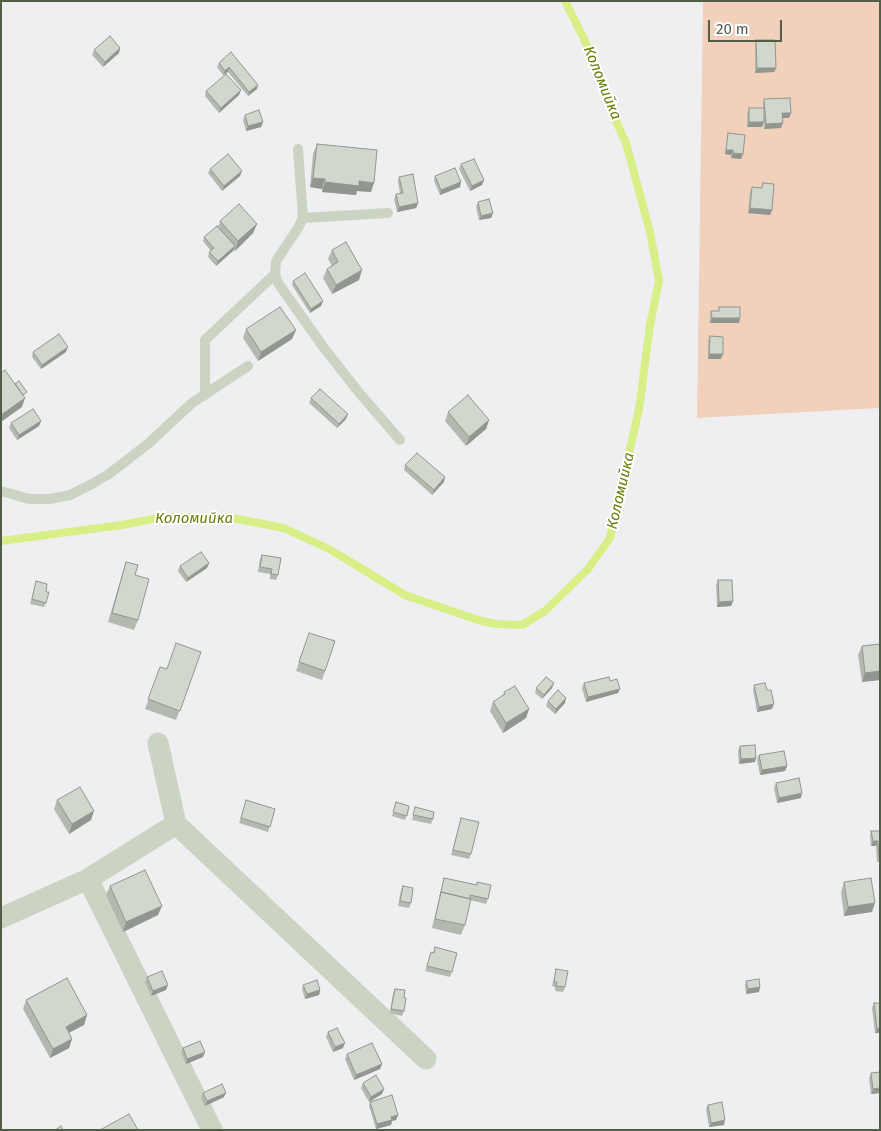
<!DOCTYPE html>
<html>
<head>
<meta charset="utf-8">
<style>
	body { margin:0 }
	#map { position:relative; width:881px; height:1131px; overflow:hidden; background:#efeff1; font-family:"Fira Sans",sans-serif }
	canvas { display:block }
	.frame { position:absolute; inset:0; border:2px solid #525d46; pointer-events:none }
	.scale { position:absolute; left:708px; top:20px; width:74px; height:22px; box-sizing:border-box; border:2px solid #525d46; border-top:0; padding-left:6px; font-size:15px; line-height:18px; white-space:nowrap; color:#525d46; -webkit-text-stroke:4px #fff; paint-order:stroke }
</style>
</head>
<body>
<div id="map">
<canvas width="881" height="1131"></canvas>
<div class="frame"></div>
<div class="scale">20 m</div>
</div>
<script>
const ctx = document.querySelector('canvas').getContext('2d');
ctx.lineJoin = 'round';
function fillPath(path, color) { ctx.fillStyle = color; ctx.fill(path, 'evenodd'); }
const toPath = rows => new Path2D(rows.map(r => 'M' + r).join(''));
function strokePath(path, color, width, dash) { ctx.strokeStyle = color; ctx.lineWidth = width; ctx.lineCap = dash ? 'butt' : 'round'; ctx.setLineDash(dash || []); ctx.stroke(path); }
function label(font, color, halo, rows, align = 'center') {
  ctx.font = font + ' "Fira Sans",sans-serif'; ctx.lineWidth = 4; ctx.setLineDash([]); ctx.textBaseline = 'middle'; ctx.strokeStyle = halo; ctx.fillStyle = color; for (const [text, x, y, turn = 0] of rows) {
    ctx.save(); ctx.translate(x, y); ctx.rotate((+turn || 0) * Math.PI / 180); ctx.textAlign = isNaN(turn) ? turn : align; if (halo) ctx.strokeText(text, 0, 0); ctx.fillText(text, 0, 0); ctx.restore();
  }
}
fillPath(toPath([
	[703,1,880,1,880,408,697,418]
]), '#f1d1bb');
strokePath(toPath([
	[1,541,122,525,163,517,227,517,284,528,331,550,405,595,478,620,496,624,522,625,545,611,588,569,610,538,639,409,650,325,659,281,650,232,626,143,612,112,585,41,565,1]
]), '#d8ef87', 8);
strokePath(toPath([
	[298,149,303,218,298,228,276,261,275,274,278,283,324,348,361,395,400,440],
	[303,218,388,213],
	[205,395,205,340,275,274],
	[1,491,29,499,50,499,70,495,90,485,109,474,149,443,192,403,248,366]
]), '#cbd4c2', 10);
strokePath(toPath([
	[158,743,176,824,426,1059],
	[88,879,212,1130],
	[1,918,88,879,176,824]
]), '#cbd4c2', 21);
fillPath(toPath([
	[756,40,776,68,774,72,755,73,755,45],
	[120,48,119,53,103,67,92,55,94,50],
	[231,52,257,89,248,96,228,72,223,75,217,67,219,63],
	[206,91,239,95,219,113,205,96],
	[764,99,791,113,789,118,783,118,781,128,764,129,764,122,762,127,747,127,747,113,749,108,763,108,763,104],
	[245,115,263,122,261,127,246,131,243,120],
	[728,133,743,154,741,159,731,158,731,155,725,154,727,138],
	[317,144,371,192,357,191,356,195,322,192,322,189,310,187,313,154],
	[461,164,482,185,470,191,459,169],
	[210,169,240,176,222,191,208,173],
	[435,176,461,182,460,187,440,195,434,181],
	[399,177,418,203,416,208,397,212,394,199,396,194,400,193,398,182],
	[763,183,772,210,770,215,748,213,750,192,752,187,761,188],
	[478,202,493,213,491,218,479,220,476,207],
	[220,221,257,224,253,233,235,251,234,250,216,266,208,257,209,252,211,251,203,241,204,237,218,227],
	[332,250,359,280,332,294,323,278,327,269,332,266,328,259],
	[293,281,323,301,321,306,310,313,292,285],
	[719,307,740,318,739,323,710,323,710,316,711,311,718,311],
	[246,329,296,330,292,339,258,361,243,338],
	[710,336,721,359,708,359,708,341],
	[33,352,66,352,41,369,32,357],
	[311,398,346,419,337,428,309,403],
	[448,412,489,420,486,429,466,446,445,421],
	[41,421,39,426,17,440,9,428,11,423],
	[405,465,444,482,432,495,404,470],
	[262,555,278,575,276,580,270,579,270,574,258,572,260,559],
	[126,562,135,575,138,620,134,630,108,622,123,571],
	[209,563,207,568,186,582,178,571,180,566],
	[718,580,733,601,731,606,717,607,716,585],
	[36,581,46,592,46,603,44,607,30,604],
	[309,633,325,671,322,680,296,671],
	[880,644,880,680,862,682,858,655,862,646],
	[201,652,176,720,145,709,160,667,167,669],
	[610,681,618,693,586,702,582,688,584,683],
	[554,683,552,688,542,699,535,693,536,688],
	[754,685,772,709,757,712,753,690],
	[504,692,529,709,526,718,503,733,490,711,493,702,503,696],
	[548,701,565,703,555,714,546,706],
	[740,746,755,762,739,764,738,751],
	[759,755,787,766,785,771,760,775,757,760],
	[776,783,801,798,777,803,774,788],
	[57,800,91,820,69,834,54,809],
	[246,800,275,809,268,832,239,823],
	[396,802,409,806,405,820,392,816],
	[415,807,433,819,431,824,412,820],
	[461,818,471,854,469,859,451,855],
	[871,831,880,831,880,862,877,862,876,846,871,846,870,836],
	[444,878,488,899,486,904,470,900,465,925,461,935,432,928],
	[844,882,872,912,844,916,841,892],
	[110,886,158,915,123,932,106,895],
	[403,886,411,903,409,908,398,906,401,890],
	[435,947,452,972,450,977,425,971,431,952,433,952],
	[556,969,565,987,563,992,555,991,555,987,552,986],
	[147,977,166,990,151,996,145,982],
	[746,981,760,987,759,992,746,994,745,986],
	[303,985,320,990,319,995,305,999,302,989],
	[395,989,404,1011,402,1016,390,1013,393,993],
	[26,1000,87,1015,84,1025,69,1032,72,1039,69,1048,50,1058,23,1009],
	[874,1003,880,1033,875,1033,872,1008],
	[328,1032,343,1048,333,1052,326,1037],
	[183,1048,203,1057,186,1064,181,1052],
	[347,1054,382,1064,380,1069,354,1080,345,1059],
	[880,1072,880,1093,871,1094,869,1078,871,1073],
	[363,1083,382,1094,369,1102,361,1088],
	[203,1093,224,1097,205,1106,201,1098],
	[370,1102,398,1115,396,1120,392,1121,391,1125,376,1129,369,1106],
	[708,1105,724,1125,709,1127,706,1109]
]), '#b4b9b0');
fillPath(toPath([
	[120,48,119,53,103,67,105,62],
	[229,67,228,72,223,75,225,71],
	[757,68,776,68,774,72,755,73],
	[258,85,257,89,248,96,249,92],
	[241,90,239,95,219,113,221,108],
	[782,113,791,113,789,118,781,118],
	[263,122,261,127,246,131,248,126],
	[749,122,764,122,762,127,747,127],
	[783,123,781,128,764,129,766,124],
	[726,150,733,150,731,155,725,154],
	[733,153,743,154,741,159,731,158],
	[242,171,240,176,222,191,224,186],
	[313,178,325,179,322,189,310,187],
	[484,180,482,185,470,191,472,186],
	[359,181,374,183,371,192,357,191,356,195,322,192,325,182],
	[461,182,460,187,440,195,441,190],
	[418,203,416,208,397,212,399,207],
	[750,208,772,210,770,215,748,213],
	[493,213,491,218,479,220,481,216],
	[257,224,253,233,235,251,238,241],
	[235,246,233,251,216,266,218,261],
	[362,270,359,280,332,294,336,285],
	[323,301,321,306,310,313,311,309],
	[712,318,740,318,739,323,710,323],
	[296,330,292,339,258,361,261,352],
	[68,347,66,352,41,369,42,365],
	[709,354,723,354,721,359,708,359],
	[25,398,22,407,1,422,1,415],
	[348,414,346,419,337,428,339,424],
	[489,420,486,429,466,446,469,437],
	[41,421,39,426,17,440,19,435],
	[445,477,444,482,432,495,434,490],
	[209,563,207,568,186,582,188,578],
	[733,601,731,606,717,607,719,602],
	[880,671,880,680,862,682,865,673],
	[554,683,552,688,542,699,544,695],
	[620,689,618,693,586,702,588,697],
	[566,698,565,703,555,714,556,709],
	[774,704,772,709,757,712,759,707],
	[529,709,526,718,503,733,506,723],
	[756,758,755,762,739,764,741,759],
	[787,766,785,771,760,775,762,770],
	[802,793,801,798,777,803,779,798],
	[94,811,91,820,69,834,72,824],
	[873,841,878,841,876,846,871,846],
	[875,903,872,912,844,916,848,907],
	[162,906,158,915,123,932,126,922],
	[168,985,166,990,151,996,153,991],
	[760,987,759,992,746,994,748,989],
	[320,990,319,995,305,999,307,994],
	[87,1015,84,1025,63,1036,66,1027],
	[880,1028,880,1033,875,1033,877,1029],
	[72,1039,69,1048,50,1058,53,1049],
	[345,1043,343,1048,333,1052,335,1047],
	[205,1052,203,1057,186,1064,187,1059],
	[382,1064,380,1069,354,1080,356,1075],
	[880,1088,880,1093,871,1094,873,1089],
	[384,1089,382,1094,369,1102,371,1097],
	[226,1093,224,1097,205,1106,207,1101],
	[398,1115,396,1120,392,1121,391,1125,376,1129,377,1124,391,1117],
	[725,1120,724,1125,709,1127,711,1123]
]), '#929690');
const building = toPath([
	[110,36,120,48,105,62,94,50,110,36],
	[756,40,775,40,776,68,757,68,756,40],
	[231,52,258,85,249,92,229,67,225,71,219,63,231,52],
	[226,74,241,90,221,108,206,91,226,74],
	[790,98,791,113,782,113,783,123,766,124,764,99,790,98],
	[749,108,764,108,764,122,749,122,749,108],
	[259,110,263,122,248,126,245,115,259,110],
	[728,133,745,135,743,154,733,153,733,150,726,150,728,133],
	[317,144,377,150,374,183,359,181,359,186,325,182,325,179,313,178,317,144],
	[228,154,242,171,224,186,210,169,228,154],
	[474,159,484,180,472,186,461,164,474,159],
	[455,168,461,182,441,190,435,176,455,168],
	[413,174,418,203,399,207,396,194,403,193,399,177,413,174],
	[763,183,774,184,772,210,750,208,752,187,762,188,763,183],
	[489,199,493,213,481,216,478,202,489,199],
	[239,204,257,224,238,241,220,221,239,204],
	[217,226,235,246,218,261,209,252,214,248,204,237,217,226],
	[346,242,362,270,336,285,327,269,338,262,332,250,346,242],
	[305,273,323,301,311,309,293,281,305,273],
	[280,307,296,330,261,352,246,329,280,307],
	[719,307,740,307,740,318,712,318,711,311,719,311,719,307],
	[59,334,68,347,42,365,33,352,59,334],
	[710,336,723,337,723,354,709,354,710,336],
	[5,370,25,398,1,415,1,373,5,370],
	[19,381,27,392,23,395,15,384,19,381],
	[320,389,348,414,339,424,311,398,320,389],
	[468,395,489,420,469,437,448,412,468,395],
	[33,409,41,421,19,435,11,423,33,409],
	[417,453,445,477,434,490,405,465,417,453],
	[201,552,209,563,188,578,180,566,201,552],
	[262,555,281,558,278,575,271,574,272,569,260,567,262,555],
	[126,562,138,565,135,575,149,579,138,620,112,613,126,562],
	[718,580,732,580,733,601,719,602,718,580],
	[36,581,47,584,46,592,49,592,46,603,32,599,36,581],
	[309,633,335,641,325,671,299,662,309,633],
	[176,643,201,652,180,711,148,699,160,667,167,669,176,643],
	[880,644,880,671,865,673,862,646,880,644],
	[546,677,554,683,544,695,536,688,546,677],
	[609,677,610,681,617,679,620,689,588,697,584,683,609,677],
	[765,683,767,690,771,690,774,704,759,707,754,685,765,683],
	[515,686,529,709,506,723,493,702,505,694,504,692,515,686],
	[558,690,566,698,556,709,548,701,558,690],
	[755,745,756,758,741,759,740,746,755,745],
	[784,751,787,766,762,770,759,755,784,751],
	[799,778,802,793,779,798,776,783,799,778],
	[80,787,94,811,72,824,57,800,80,787],
	[246,800,275,809,270,827,241,818,246,800],
	[396,802,409,806,407,816,393,812,396,802],
	[415,807,434,812,433,819,413,815,415,807],
	[461,818,479,822,471,854,453,850,461,818],
	[871,831,880,831,880,857,879,857,878,841,873,841,871,831],
	[145,870,162,906,126,922,110,886,145,870],
	[444,878,477,885,477,882,491,885,488,899,470,895,470,899,441,892,440,896,444,878],
	[871,878,875,903,848,907,844,882,871,878],
	[403,886,413,888,411,903,400,901,403,886],
	[441,892,471,899,465,925,435,919,441,892],
	[435,947,457,953,452,972,427,966,431,952,434,953,435,947],
	[556,969,568,971,565,987,556,986,557,982,554,982,556,969],
	[162,971,168,985,153,991,147,977,162,971],
	[67,978,87,1015,66,1027,72,1039,53,1049,26,1000,67,978],
	[759,979,760,987,748,989,746,981,759,979],
	[317,980,320,990,307,994,303,985,317,980],
	[395,989,405,990,404,998,406,998,404,1011,391,1009,395,989],
	[874,1003,880,1003,880,1028,877,1029,874,1003],
	[337,1028,345,1043,335,1047,328,1032,337,1028],
	[200,1041,205,1052,187,1059,183,1048,200,1041],
	[372,1043,382,1064,356,1075,347,1054,372,1043],
	[880,1072,880,1088,873,1089,871,1073,880,1072],
	[376,1075,384,1089,371,1097,363,1083,376,1075],
	[222,1084,226,1093,207,1101,203,1093,222,1084],
	[392,1095,398,1115,391,1117,392,1120,377,1124,370,1102,392,1095],
	[722,1102,725,1120,711,1123,708,1105,722,1102],
	[129,1114,138,1130,100,1130,129,1114],
	[61,1126,63,1130,55,1130,61,1126]
]);
fillPath(building, '#d1d7cd');
strokePath(building, '#929690', 1);
label('italic 15px', '#66800a', '#fff', [
	["Коломийка",602,83,68],
	["Коломийка",621,491,-77],
	["Коломийка",194,519]
]);
</script>
</body>
</html>
